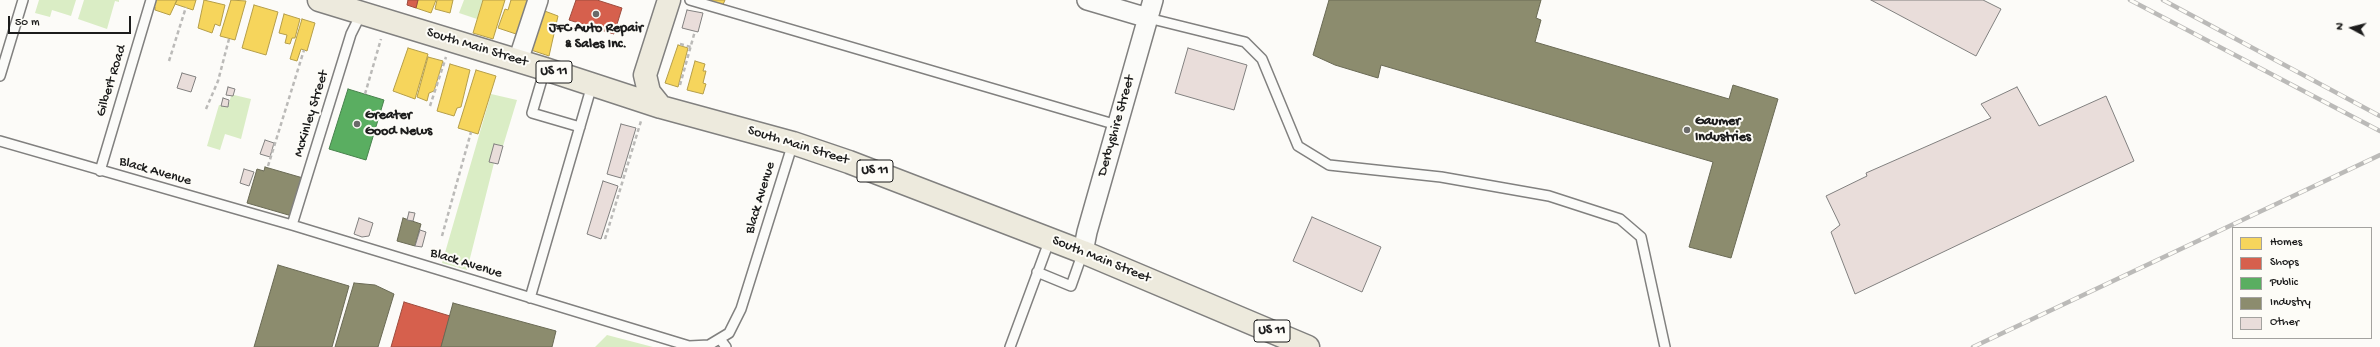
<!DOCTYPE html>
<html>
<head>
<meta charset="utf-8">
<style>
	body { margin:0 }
	#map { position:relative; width:2380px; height:347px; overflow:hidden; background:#fcfbf8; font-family:"Gochi Hand",sans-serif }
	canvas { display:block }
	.legend { position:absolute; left:2232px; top:227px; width:140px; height:112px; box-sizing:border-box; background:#fdfcf7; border:1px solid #a3a29f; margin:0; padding:5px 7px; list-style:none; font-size:12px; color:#1c1c1c }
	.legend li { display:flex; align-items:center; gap:8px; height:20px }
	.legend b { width:20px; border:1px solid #a3a29f }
	.north { position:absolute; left:2332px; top:8px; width:40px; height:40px; -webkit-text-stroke:3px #fdfcf7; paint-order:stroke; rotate:277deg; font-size:11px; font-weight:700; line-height:16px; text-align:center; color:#1c1c1c }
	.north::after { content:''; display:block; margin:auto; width:14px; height:18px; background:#1c1c1c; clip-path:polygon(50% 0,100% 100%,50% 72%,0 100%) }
	.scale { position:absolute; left:8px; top:16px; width:123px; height:18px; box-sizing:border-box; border:2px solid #1c1c1c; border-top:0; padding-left:5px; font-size:12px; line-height:14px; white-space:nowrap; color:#1c1c1c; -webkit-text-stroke:3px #fdfcf7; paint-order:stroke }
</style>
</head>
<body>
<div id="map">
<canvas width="2380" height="347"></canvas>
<ul class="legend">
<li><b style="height:11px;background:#f6d55c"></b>Homes</li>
<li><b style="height:11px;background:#d6604d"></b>Shops</li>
<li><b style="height:11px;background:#5aae61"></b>Public</li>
<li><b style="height:11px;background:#8c8c6e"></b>Industry</li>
<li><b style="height:11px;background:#e9ddda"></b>Other</li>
</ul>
<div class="north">N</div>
<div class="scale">50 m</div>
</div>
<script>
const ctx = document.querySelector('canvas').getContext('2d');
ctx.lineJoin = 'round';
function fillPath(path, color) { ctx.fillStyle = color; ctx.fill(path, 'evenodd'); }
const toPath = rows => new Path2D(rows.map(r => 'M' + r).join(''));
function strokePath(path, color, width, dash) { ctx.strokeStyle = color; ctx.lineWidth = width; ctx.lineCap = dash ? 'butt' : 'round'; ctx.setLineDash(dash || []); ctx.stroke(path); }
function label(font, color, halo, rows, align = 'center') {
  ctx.font = font + ' "Gochi Hand",sans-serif'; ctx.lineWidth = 4; ctx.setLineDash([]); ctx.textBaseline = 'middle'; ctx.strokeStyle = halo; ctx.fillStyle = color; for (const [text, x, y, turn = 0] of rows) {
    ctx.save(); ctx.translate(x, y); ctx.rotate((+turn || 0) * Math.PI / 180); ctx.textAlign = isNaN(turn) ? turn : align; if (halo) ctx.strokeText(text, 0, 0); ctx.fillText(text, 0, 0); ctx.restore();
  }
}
fillPath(toPath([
	[39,0,76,0,71,16,52,10,50,17,35,13],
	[84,0,119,0,119,2,115,1,107,29,78,19],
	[464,0,483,0,477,19,459,13],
	[491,94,517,100,503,146,494,144,490,162,494,163,467,270,442,263],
	[234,95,251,99,241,139,225,134,220,150,207,146,219,105,228,107,231,96],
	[607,335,653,347,595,347]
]), '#daedc5');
const homes = toPath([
	[154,0,177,0,170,15,155,10,155,7,153,6,154,0],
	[177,0,196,0,193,10,175,4,177,0],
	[204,0,225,5,220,26,215,24,212,33,198,28,204,0],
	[231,0,246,1,235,40,220,36,231,0],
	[418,0,436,0,431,13,416,8,418,0],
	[437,0,453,0,450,13,435,9,437,0],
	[483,0,505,0,493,39,473,33,483,0],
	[511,0,535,0,522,36,498,28,505,9,508,10,511,0],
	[697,0,725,0,722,7,697,0],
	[254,5,278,12,266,55,242,48,254,5],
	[542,10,558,16,549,56,528,49,542,10],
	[284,14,300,19,295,38,292,38,290,44,285,43,287,35,279,33,284,14],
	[302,19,315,23,307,51,301,49,297,61,290,59,302,19],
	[678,45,688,48,678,87,665,83,678,45],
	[408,48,428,54,415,99,393,91,408,48],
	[428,57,443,61,434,91,429,93,427,101,417,97,428,57],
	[695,61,705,64,703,71,706,71,703,83,706,84,703,94,687,90,695,61],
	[450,64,470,70,461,107,457,108,454,116,437,111,450,64],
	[476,70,496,76,478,134,458,128,476,70]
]);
fillPath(homes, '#f6d55c');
strokePath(homes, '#b59e49', 1);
const shops = toPath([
	[408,0,418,0,416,8,407,5,408,0],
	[576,0,597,0,622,8,614,34,569,20,576,0],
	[404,302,450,316,441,347,391,347,404,302]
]);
fillPath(shops, '#d6604d');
strokePath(shops, '#9e4c3e', 1);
const public = toPath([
	[348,89,384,100,366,160,329,149,348,89]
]);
fillPath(public, '#5aae61');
strokePath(public, '#47824c', 1);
const industry = toPath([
	[1329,0,1541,0,1536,18,1541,20,1535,42,1729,99,1733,85,1778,99,1731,258,1689,247,1713,162,1381,65,1378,78,1335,65,1313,55,1329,0],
	[265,167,303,178,292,216,247,203,257,169,264,171,265,167],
	[403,218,421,224,415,246,397,241,403,218],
	[278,265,349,286,332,347,254,347,278,265],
	[354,283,375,285,394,294,378,347,335,347,354,283],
	[453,303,556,331,552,347,441,347,453,303]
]);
fillPath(industry, '#8c8c6e');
strokePath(industry, '#6a6a55', 1);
const building = toPath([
	[1871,0,1983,0,2001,9,1976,56,1871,0],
	[687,10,703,13,698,32,682,28,687,10],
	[1188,48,1247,65,1234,110,1175,93,1188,48],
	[182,73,196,77,191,92,177,88,182,73],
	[228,87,235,89,233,96,226,95,228,87],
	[2017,87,2039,126,2106,96,2134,161,1855,294,1831,232,1840,225,1826,196,1867,176,1866,173,1991,118,1981,104,2017,87],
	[223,98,229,100,228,107,221,106,223,98],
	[621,124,636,128,621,178,607,174,621,124],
	[265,140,274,143,270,157,260,154,265,140],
	[494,144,503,146,498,164,489,162,494,144],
	[244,169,254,172,249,186,240,183,244,169],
	[603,181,618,186,601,239,587,234,603,181],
	[409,212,415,213,413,221,407,220,409,212],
	[1312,217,1381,247,1362,292,1293,261,1312,217],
	[359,218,373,223,369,236,362,237,354,234,359,218],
	[420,230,426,232,422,247,415,246,420,230]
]);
fillPath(building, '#e9ddda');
strokePath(building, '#81807f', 1);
const service = toPath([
	[690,0,1117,125],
	[1148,18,1245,42,1262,59,1298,146,1329,165,1441,177,1549,196,1620,219,1641,237,1665,347],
	[545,69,532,113,580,127],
	[0,76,23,0],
	[0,141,292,225,689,346,709,345,729,333,741,309,793,143],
	[100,171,151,0],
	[292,225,351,34,362,12],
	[1037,272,1071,286,1083,252],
	[530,298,592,85],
	[720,339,726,347],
	[1010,347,1050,239]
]);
const minor = toPath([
	[1087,0,1148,18],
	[518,61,538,0],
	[1083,252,1087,232,1153,0]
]);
const primary = toPath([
	[319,0,545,69,661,107,793,143,849,162,1083,252,1308,347],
	[661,107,649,92,645,75,669,0]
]);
strokePath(service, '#81807f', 12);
strokePath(minor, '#81807f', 22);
strokePath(primary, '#81807f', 25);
strokePath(toPath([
	[680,44,691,47],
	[169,61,186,7],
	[680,85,695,31],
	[365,94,381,39],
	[430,106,446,57],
	[206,109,218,81,229,39],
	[268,166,304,50],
	[442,236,471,132],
	[605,239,641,121]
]), '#bbbab8', 2.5, [4, 3]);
strokePath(service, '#fbfbf9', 9);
strokePath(minor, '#fbfbf9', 19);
strokePath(primary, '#edeadd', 22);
const rail = toPath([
	[2130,0,2380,131],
	[2163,0,2380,116],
	[1973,347,2380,155]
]);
strokePath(rail, '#bbbab8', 4.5);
strokePath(rail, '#fdfcf7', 3, [9]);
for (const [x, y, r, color] of [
	[596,14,4,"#6a6a69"],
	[357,124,4,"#6a6a69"],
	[1687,130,4,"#6a6a69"]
]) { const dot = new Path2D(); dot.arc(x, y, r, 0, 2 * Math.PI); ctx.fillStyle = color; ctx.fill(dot); strokePath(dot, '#fdfcf7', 1.5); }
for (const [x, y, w] of [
	[554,72,36],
	[875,171,36],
	[1272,331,36]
]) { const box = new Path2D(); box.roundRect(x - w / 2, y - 11, w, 22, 3); ctx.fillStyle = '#fdfcf7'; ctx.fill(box); strokePath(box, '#1c1c1c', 1); }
label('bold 13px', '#1c1c1c', null, [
	["US 11",554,72],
	["US 11",875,171],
	["US 11",1272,331]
]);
label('bold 14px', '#1c1c1c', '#fdfcf7', [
	["JFC Auto Repair",596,29,"center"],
	["& Sales Inc.",596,45,"center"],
	["Greater",365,116],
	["Good News",365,132],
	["Gaumer",1695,122],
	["Industries",1695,138]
], 'left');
label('14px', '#1c1c1c', '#fdfcf7', [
	["South Main Street",477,48,17],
	["Gilbert Road",112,81,-73],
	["McKinley Street",312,114,-73],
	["Derbyshire Street",1117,126,-74],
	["South Main Street",798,146,17],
	["Black Avenue",155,172,16],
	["Black Avenue",761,198,-73],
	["South Main Street",1101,260,22],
	["Black Avenue",466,264,17]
]);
</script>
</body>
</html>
